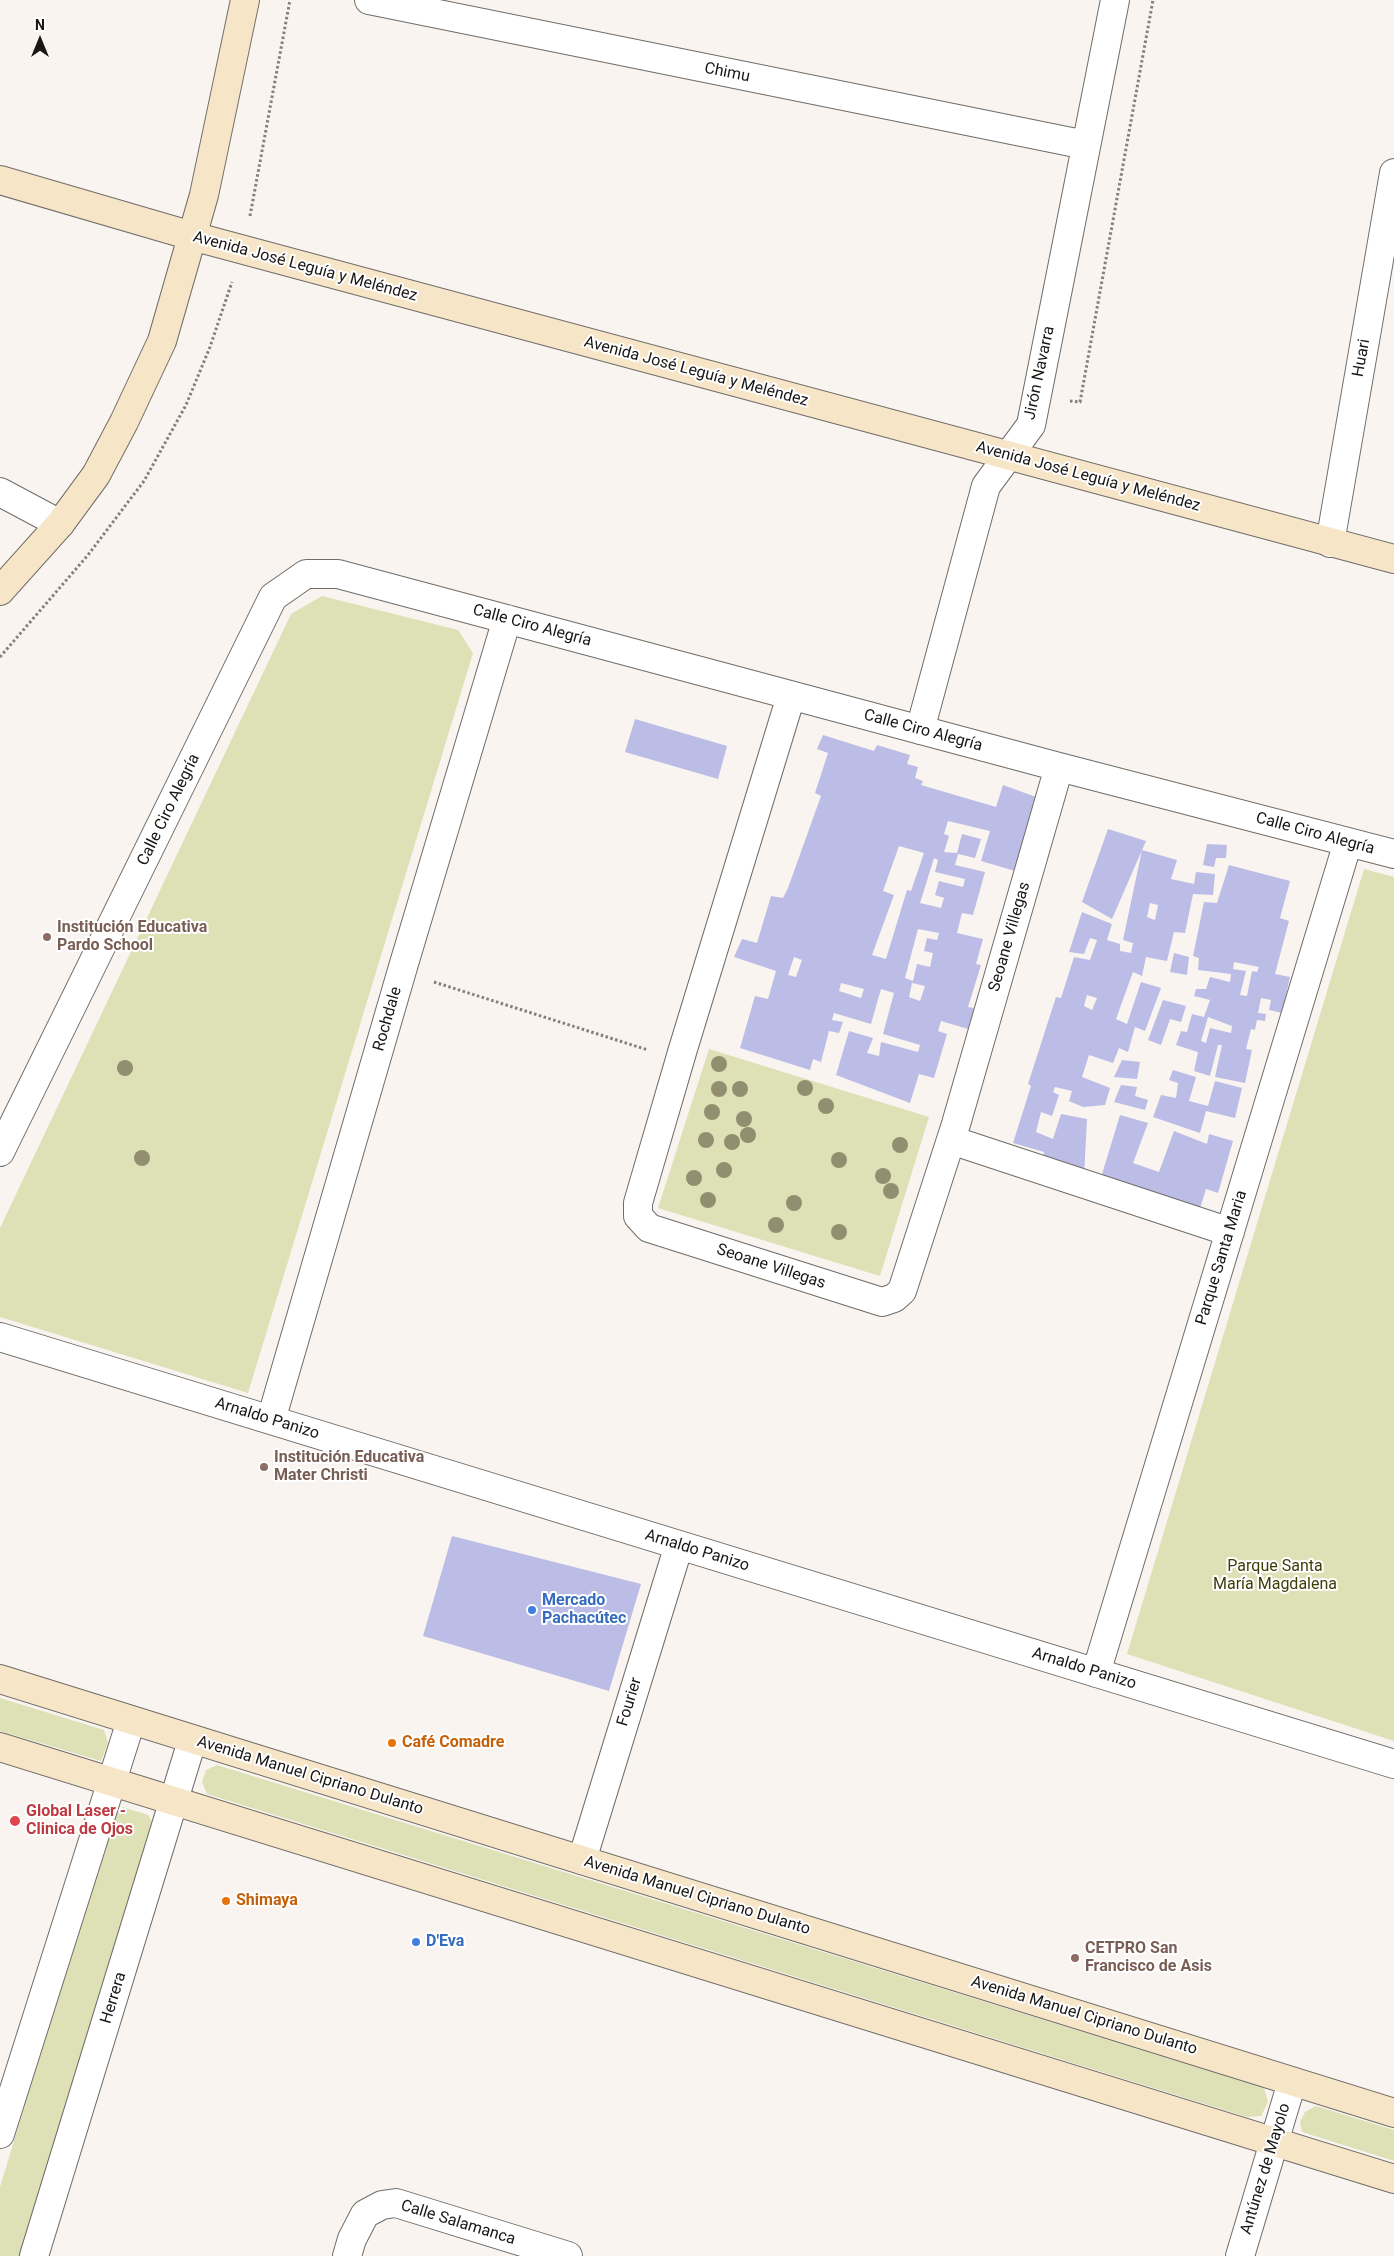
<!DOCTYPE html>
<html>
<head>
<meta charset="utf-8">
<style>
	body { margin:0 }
	#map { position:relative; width:1394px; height:2256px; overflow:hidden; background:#f9f4f0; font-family:Roboto,sans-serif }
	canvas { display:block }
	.north { position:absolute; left:15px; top:15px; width:50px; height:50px; -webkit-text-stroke:4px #fff; paint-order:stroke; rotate:0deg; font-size:14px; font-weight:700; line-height:20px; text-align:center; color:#191716 }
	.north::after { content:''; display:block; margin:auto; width:18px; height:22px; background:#191716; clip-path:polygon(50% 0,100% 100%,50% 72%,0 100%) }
</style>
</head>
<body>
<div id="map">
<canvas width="1394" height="2256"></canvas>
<div class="north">N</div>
</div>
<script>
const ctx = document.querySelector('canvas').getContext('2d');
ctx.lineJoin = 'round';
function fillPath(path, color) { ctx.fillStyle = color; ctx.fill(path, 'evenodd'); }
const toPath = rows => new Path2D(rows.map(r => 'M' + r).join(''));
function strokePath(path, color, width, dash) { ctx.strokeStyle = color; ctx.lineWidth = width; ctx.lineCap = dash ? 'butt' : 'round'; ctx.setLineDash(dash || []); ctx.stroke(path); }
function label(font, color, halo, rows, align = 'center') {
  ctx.font = font + ' Roboto,sans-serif'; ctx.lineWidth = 4; ctx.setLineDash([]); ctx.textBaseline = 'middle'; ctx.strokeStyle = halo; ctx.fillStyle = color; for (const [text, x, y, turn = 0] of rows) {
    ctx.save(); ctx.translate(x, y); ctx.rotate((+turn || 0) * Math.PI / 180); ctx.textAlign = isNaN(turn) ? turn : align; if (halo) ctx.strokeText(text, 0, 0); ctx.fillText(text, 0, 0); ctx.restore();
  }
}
fillPath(toPath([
	[322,596,458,630,473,653,248,1393,0,1317,0,1228,291,614],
	[1364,869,1394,877,1394,1741,1127,1654],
	[709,1049,929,1117,880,1276,658,1208],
	[0,1698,104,1730,108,1743,101,1761,0,1731],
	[217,1765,1264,2088,1268,2102,1261,2116,1247,2117,207,1794,202,1782,206,1770],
	[123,1807,148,1815,157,1830,19,2256,0,2256,0,2187,113,1815],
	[1316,2106,1394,2130,1394,2161,1302,2132,1300,2122,1305,2112]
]), '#dee0b6');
fillPath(toPath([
	[635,719,727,746,718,779,625,752],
	[823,735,874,751,877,745,910,755,907,764,918,767,915,778,923,781,921,785,996,807,1003,785,1036,797,1015,871,981,861,990,831,948,821,944,834,949,836,944,852,957,853,962,834,981,839,975,858,958,854,955,865,985,872,973,915,962,913,957,933,983,939,976,964,981,965,968,1007,974,1008,968,1029,941,1021,938,1031,947,1034,934,1078,919,1074,910,1103,836,1075,849,1031,873,1038,867,1053,879,1056,881,1042,918,1052,920,1045,883,1034,894,993,881,989,871,1024,834,1013,832,1020,843,1022,839,1033,829,1031,821,1062,813,1059,810,1070,740,1048,755,996,768,999,776,971,734,957,742,939,757,943,771,896,783,898,788,888,821,796,815,793,828,753,817,749],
	[899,846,924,853,911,891,907,890,886,959,872,955,894,895,883,891],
	[934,858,938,860,935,872,965,879,963,887,939,881,935,895,944,898,941,908,920,903],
	[918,929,939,933,937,940,927,938,924,951,933,953,930,967,917,964,913,981,905,978],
	[794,957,802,960,796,977,788,975],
	[841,983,864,989,861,998,839,991],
	[912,983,925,986,920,1001,909,997],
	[1108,829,1146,841,1112,919,1082,902],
	[1207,844,1227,845,1226,858,1216,858,1214,867,1203,865],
	[1142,850,1177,860,1171,879,1194,884,1196,872,1215,874,1213,895,1193,894,1185,933,1174,932,1167,961,1146,957,1142,976,1133,972,1116,1019,1127,1024,1141,982,1161,988,1145,1031,1135,1027,1128,1052,1119,1048,1113,1063,1089,1055,1082,1077,1110,1088,1105,1105,1083,1107,1069,1101,1072,1091,1055,1087,1053,1092,1059,1095,1052,1116,1041,1112,1036,1132,1053,1139,1061,1114,1087,1119,1084,1176,1042,1163,1044,1152,1013,1143,1031,1086,1028,1084,1056,997,1061,998,1074,957,1090,960,1097,940,1090,938,1084,954,1069,952,1082,912,1112,924,1107,940,1120,944,1120,951,1131,953,1133,943,1123,940],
	[1150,903,1158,905,1155,920,1147,917],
	[1087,995,1097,998,1092,1010,1084,1006],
	[1229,865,1290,881,1280,918,1289,921,1275,974,1290,977,1282,1013,1269,1010,1271,1000,1261,998,1258,1013,1266,1014,1265,1021,1257,1020,1255,1030,1251,1029,1246,1049,1252,1050,1245,1083,1215,1077,1222,1045,1218,1045,1210,1076,1194,1071,1198,1052,1176,1045,1181,1031,1187,1032,1192,1014,1204,1017,1210,1000,1194,996,1196,989,1206,989,1210,977,1230,982,1231,974,1198,970,1199,958,1193,956,1204,902,1217,903],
	[1234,962,1259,967,1257,972,1252,971,1247,996,1240,995,1246,971,1233,969],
	[1208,1017,1232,1026,1231,1033,1210,1028,1206,1043,1201,1041],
	[1174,953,1189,957,1187,975,1170,972],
	[1163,1000,1186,1006,1181,1022,1170,1019,1161,1045,1148,1040],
	[1122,1060,1140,1062,1137,1079,1114,1077],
	[1173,1070,1196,1077,1189,1101,1208,1106,1215,1081,1242,1088,1235,1118,1206,1111,1200,1133,1153,1117,1161,1095,1176,1098,1178,1083,1169,1080],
	[1121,1085,1137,1087,1135,1096,1148,1100,1145,1110,1114,1102],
	[1120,1115,1148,1123,1133,1163,1159,1172,1174,1131,1207,1144,1209,1134,1233,1141,1218,1193,1206,1189,1198,1215,1099,1184],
	[452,1536,641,1584,609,1691,423,1636]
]), '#bbbde6');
const street = toPath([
	[369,0,1086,145],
	[0,492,60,524],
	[1330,543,1394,173],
	[791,696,683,1049,638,1203,638,1216,649,1228,882,1302,894,1298,902,1291,956,1124,1059,767],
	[920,730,986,486,1031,425,1115,0],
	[951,1140,1230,1232],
	[0,1152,273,597,306,574,338,574,1059,767,1394,854],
	[0,1337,1394,1764],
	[271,1420,403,967,507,619],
	[1096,1673,1348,842],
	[582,1860,679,1545],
	[0,2134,131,1721],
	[34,2256,192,1741],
	[347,2256,352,2239,365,2214,382,2205,396,2203,568,2256],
	[1240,2256,1292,2082]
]);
const secondary = toPath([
	[0,180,192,236,1394,559],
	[0,591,60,524,96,475,124,422,162,341,204,195,245,0],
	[0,1679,1394,2113],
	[0,1747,1394,2179]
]);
strokePath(street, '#706c68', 30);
strokePath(secondary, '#706c68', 30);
strokePath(toPath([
	[250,216,290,0],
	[1070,401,1080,402,1153,0],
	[0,657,88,555,144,481,186,405,210,347,232,282],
	[434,982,648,1050]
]), '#837f7d', 3, [2.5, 2.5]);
strokePath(street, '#fff', 28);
strokePath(secondary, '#f7e5c7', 28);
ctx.fillStyle = '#928f70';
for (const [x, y] of [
	[719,1064],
	[125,1068],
	[805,1088],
	[719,1089],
	[740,1089],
	[826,1106],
	[712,1112],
	[744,1119],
	[748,1135],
	[706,1140],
	[732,1142],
	[900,1145],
	[142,1158],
	[839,1160],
	[724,1170],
	[883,1176],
	[694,1178],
	[891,1191],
	[708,1200],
	[794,1203],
	[776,1225],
	[839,1232]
]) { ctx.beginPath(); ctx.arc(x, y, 8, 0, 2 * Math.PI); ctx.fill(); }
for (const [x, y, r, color] of [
	[47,937,5,"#8d6e63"],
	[264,1467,5,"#8d6e63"],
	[532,1610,5,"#3f7fe0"],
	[392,1743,5,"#e8710a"],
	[15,1821,6,"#e0444e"],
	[226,1901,5,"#e8710a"],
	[416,1942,5,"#3f7fe0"],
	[1075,1958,5,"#8d6e63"]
]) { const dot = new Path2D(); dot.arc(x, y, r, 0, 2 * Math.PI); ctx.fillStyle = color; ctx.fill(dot); strokePath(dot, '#fff', 2); }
label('16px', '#191716', '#fff', [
	["Chimu",727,73,11],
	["Avenida José Leguía y Meléndez",305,267,15],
	["Huari",1362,358,-80],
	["Avenida José Leguía y Meléndez",696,372,15],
	["Jirón Navarra",1040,373,-78],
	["Avenida José Leguía y Meléndez",1088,477,15],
	["Calle Ciro Alegría",532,626,15],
	["Calle Ciro Alegría",923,731,15],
	["Calle Ciro Alegría",169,810,-64],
	["Calle Ciro Alegría",1315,834,15],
	["Seoane Villegas",1010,937,-74],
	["Rochdale",388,1019,-74],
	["Parque Santa Maria",1222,1258,-73],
	["Seoane Villegas",771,1267,18],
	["Arnaldo Panizo",267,1419,17],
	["Arnaldo Panizo",697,1551,17],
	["Arnaldo Panizo",1084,1669,17],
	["Fourier",630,1702,-73],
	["Avenida Manuel Cipriano Dulanto",310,1776,17],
	["Avenida Manuel Cipriano Dulanto",697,1896,17],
	["Herrera",114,1998,-73],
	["Avenida Manuel Cipriano Dulanto",1084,2016,17],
	["Antúnez de Mayolo",1266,2169,-73],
	["Calle Salamanca",458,2223,17]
]);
label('bold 16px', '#785e54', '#fff', [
	["Institución Educativa",57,928],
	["Pardo School",57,946],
	["Institución Educativa",274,1458],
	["Mater Christi",274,1476],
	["CETPRO San",1085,1949],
	["Francisco de Asis",1085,1967]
], 'left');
label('16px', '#3d3d08', '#fff', [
	["Parque Santa",1275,1567],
	["María Magdalena",1275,1585]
]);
label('bold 16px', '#366cbe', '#fff', [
	["Mercado",542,1601],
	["Pachacútec",542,1619],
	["D'Eva",426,1942]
], 'left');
label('bold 16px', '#c56008', '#fff', [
	["Café Comadre",402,1743],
	["Shimaya",236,1901]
], 'left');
label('bold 16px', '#be3a42', '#fff', [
	["Global Laser -",26,1812],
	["Clinica de Ojos",26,1830]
], 'left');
</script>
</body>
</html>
